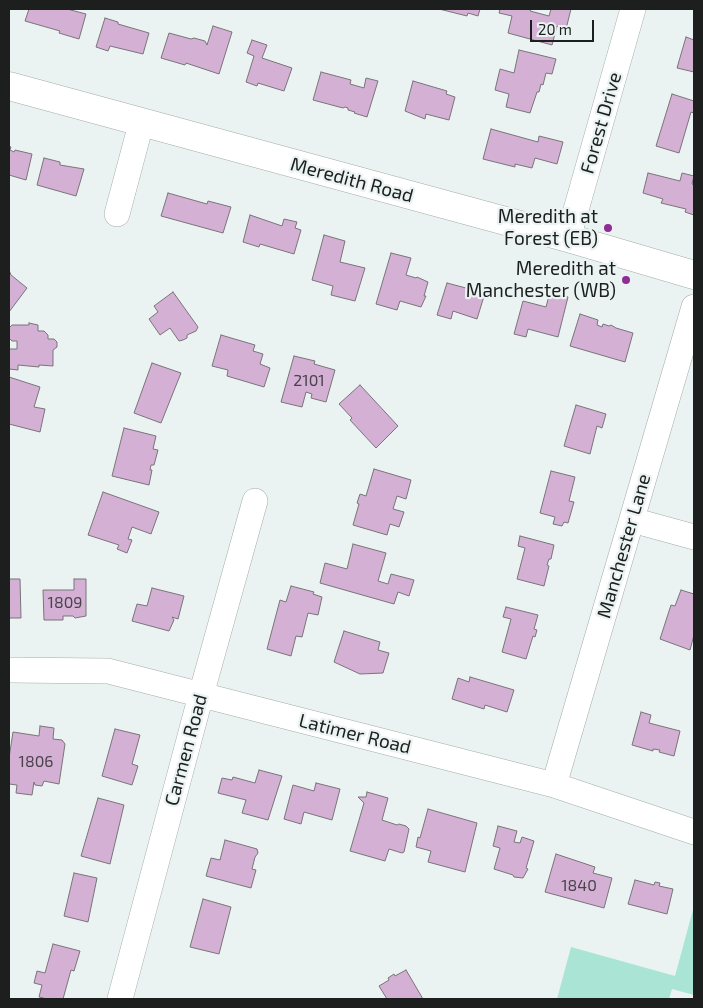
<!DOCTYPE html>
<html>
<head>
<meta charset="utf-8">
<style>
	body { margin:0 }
	#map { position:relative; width:703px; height:1008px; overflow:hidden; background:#eaf3f1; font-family:"Exo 2",sans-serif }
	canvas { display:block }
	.frame { position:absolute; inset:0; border:10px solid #1c1f1e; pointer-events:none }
	.scale { position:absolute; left:530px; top:20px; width:64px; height:22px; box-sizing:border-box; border:2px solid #1c1f1e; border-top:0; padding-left:6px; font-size:15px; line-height:18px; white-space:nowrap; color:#1c1f1e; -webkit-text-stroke:4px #eaf3f1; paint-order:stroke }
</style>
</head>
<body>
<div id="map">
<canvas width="703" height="1008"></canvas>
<div class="frame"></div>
<div class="scale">20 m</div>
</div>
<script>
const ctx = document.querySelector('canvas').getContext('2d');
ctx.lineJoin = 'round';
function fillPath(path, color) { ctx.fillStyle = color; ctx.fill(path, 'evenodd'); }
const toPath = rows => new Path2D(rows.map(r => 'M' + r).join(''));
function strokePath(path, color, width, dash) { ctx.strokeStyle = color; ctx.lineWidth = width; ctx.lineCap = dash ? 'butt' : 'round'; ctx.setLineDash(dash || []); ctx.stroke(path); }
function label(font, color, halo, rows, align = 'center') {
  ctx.font = font + ' "Exo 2",sans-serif'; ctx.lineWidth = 4.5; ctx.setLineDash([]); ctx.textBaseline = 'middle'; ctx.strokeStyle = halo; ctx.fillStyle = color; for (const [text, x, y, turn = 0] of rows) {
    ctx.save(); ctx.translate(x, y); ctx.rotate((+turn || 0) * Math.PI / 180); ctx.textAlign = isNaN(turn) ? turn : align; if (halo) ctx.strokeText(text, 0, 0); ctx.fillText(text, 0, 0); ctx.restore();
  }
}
fillPath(toPath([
	[694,906,694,995,672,989,669,999,557,999,571,947,675,976]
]), '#aae4d5');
const building = toPath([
	[29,9,67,9,86,14,79,39,59,33,60,31,25,21,29,9],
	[439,9,480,9,478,16,468,13,467,16,439,9],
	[500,9,531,9,530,11,549,16,551,9,571,9,566,29,557,26,552,45,508,33,512,16,499,13,500,9],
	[105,18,118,22,118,24,149,33,143,54,110,46,108,51,96,47,105,18],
	[213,26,232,32,219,74,186,63,185,65,161,58,169,33,191,39,194,38,205,41,207,45,213,26],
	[686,37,694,40,694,72,677,68,686,37],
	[252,40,267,45,262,58,292,68,284,91,258,83,257,86,246,82,254,56,247,53,252,40],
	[519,50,556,59,552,74,546,73,543,85,541,84,539,92,537,92,530,113,506,107,509,94,495,90,500,69,514,73,519,50],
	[321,72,351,80,350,84,364,88,366,78,378,81,367,117,354,113,355,112,348,110,348,108,345,107,343,108,313,100,321,72],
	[413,81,447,91,446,94,455,97,449,120,426,114,425,119,405,111,413,81],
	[672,94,694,101,694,113,691,112,679,153,656,146,672,94],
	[491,129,538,142,539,136,563,142,557,164,535,158,532,168,515,164,515,167,483,159,491,129],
	[9,146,11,147,10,150,14,152,15,150,32,154,26,180,9,175,9,146],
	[44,158,60,162,60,165,84,169,76,196,37,185,44,158],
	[648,173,680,181,682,173,694,176,692,184,694,185,694,215,685,212,686,209,661,203,663,199,643,193,648,173],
	[168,193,207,204,208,201,231,207,223,233,161,216,168,193],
	[250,215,282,226,284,219,297,222,295,228,301,230,294,254,260,244,259,247,243,242,250,215],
	[324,235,345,241,340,262,365,268,355,301,331,295,333,286,312,280,324,235],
	[391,253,411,258,406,275,416,278,417,277,428,282,424,296,426,296,421,307,400,301,397,310,376,304,391,253],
	[9,270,11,275,27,288,9,312,9,270],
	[447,283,485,293,477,319,453,311,451,319,437,315,447,283],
	[173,292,198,327,196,331,187,335,187,338,183,340,179,341,170,328,160,335,149,319,158,312,154,306,173,292],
	[550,292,568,297,558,337,528,329,526,337,514,334,523,301,546,307,550,292],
	[580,314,598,320,597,325,602,327,603,324,609,326,611,325,616,328,633,333,625,362,570,346,580,314],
	[29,323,38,325,38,331,44,331,48,335,48,339,54,339,57,342,57,347,53,350,53,366,39,365,39,367,18,365,18,370,9,369,9,349,17,349,17,341,12,341,9,338,9,328,12,325,29,325,29,323],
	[221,335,255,345,253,351,263,354,260,364,270,368,264,387,227,376,228,370,212,366,221,335],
	[294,356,315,361,314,364,335,370,326,402,311,398,312,394,306,392,302,407,281,402,294,356],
	[152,363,181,373,161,423,134,413,152,363],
	[9,377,40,387,34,407,45,409,40,432,9,424,9,377],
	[360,385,398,426,376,448,350,420,352,418,339,404,360,385],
	[576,405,606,414,602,428,597,426,590,454,564,446,576,405],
	[124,428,156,436,153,449,158,450,154,465,151,465,150,470,152,470,149,485,112,476,124,428],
	[374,469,411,480,406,499,397,496,393,509,404,512,399,527,390,524,387,535,353,525,359,504,357,503,360,494,366,496,374,469],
	[551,471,575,477,569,501,574,502,568,523,564,522,562,526,553,524,555,517,540,513,551,471],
	[103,492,159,512,151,534,132,527,128,539,132,540,127,553,117,549,119,545,88,535,103,492],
	[520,536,554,545,551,559,549,559,547,565,549,566,544,586,517,579,525,548,518,546,520,536],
	[353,544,386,553,378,581,388,584,391,574,414,580,409,596,398,592,394,604,320,583,325,563,347,569,353,544],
	[9,579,20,579,21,618,9,618,9,579],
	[74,579,86,579,86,616,75,618,73,616,63,616,63,620,44,620,43,590,74,590,74,579],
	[291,586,314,592,313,594,322,597,318,615,308,613,302,637,296,636,291,656,267,649,280,600,286,602,291,586],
	[152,588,184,596,178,619,172,617,174,620,169,631,132,621,137,604,147,606,152,588],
	[681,590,694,594,694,635,690,650,660,639,671,605,675,606,681,590],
	[506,607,538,615,534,629,537,630,535,637,533,636,526,659,502,652,511,619,503,617,506,607],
	[344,631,380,642,378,650,389,653,383,673,360,674,334,662,344,631],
	[470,677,514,690,507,712,485,705,484,709,452,699,458,678,469,682,470,677],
	[641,712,651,715,649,723,680,731,674,756,659,752,660,750,653,749,653,751,632,745,641,712],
	[40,726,54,728,53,739,62,740,65,744,59,784,44,781,42,786,35,785,34,782,32,795,16,793,17,785,9,784,9,758,13,732,39,736,40,726],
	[115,729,140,735,132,764,138,766,132,785,102,776,115,729],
	[259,770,282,776,268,820,242,813,246,800,218,793,222,778,232,780,233,777,255,783,259,770],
	[316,783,340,789,332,820,304,812,301,824,284,819,293,785,314,791,316,783],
	[367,792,388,798,382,820,397,825,399,824,406,826,409,829,404,852,402,853,389,849,385,861,350,851,364,803,358,797,366,797,367,792],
	[98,798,124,805,110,864,81,856,98,798],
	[428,809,477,823,465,872,428,862,431,851,416,847,418,837,420,838,428,809],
	[498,826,517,831,514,842,520,843,522,837,534,841,526,868,528,869,523,878,514,877,513,875,494,869,500,848,493,846,498,826],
	[225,840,257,849,258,853,255,857,252,869,256,870,251,888,206,876,211,858,220,860,225,840],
	[556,854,595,867,593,873,612,878,604,908,545,892,556,854],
	[74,873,97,878,88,922,64,916,74,873],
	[635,880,654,885,655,882,660,883,659,886,673,889,667,914,628,904,635,880],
	[203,899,231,907,219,954,190,947,203,899],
	[53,944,80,951,74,971,71,970,63,999,47,999,39,997,42,985,34,983,37,971,45,973,53,944],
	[406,970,423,999,387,999,379,986,389,980,388,978,394,974,395,976,406,970]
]);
fillPath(building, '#d3b0d4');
strokePath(building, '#797479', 1);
const street = toPath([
	[117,214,141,124],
	[568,238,633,9],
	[632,520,694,537],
	[9,670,108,671,554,785,694,832],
	[554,785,694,307],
	[120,999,201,695,255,501]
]);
const secondary = toPath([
	[9,86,568,238,694,275]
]);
strokePath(street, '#a4adaa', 26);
strokePath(secondary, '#a4adaa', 29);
strokePath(street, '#fff', 25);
strokePath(secondary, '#fff', 28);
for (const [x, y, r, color] of [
	[608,228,5,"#8f2d95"],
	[626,280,5,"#8f2d95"]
]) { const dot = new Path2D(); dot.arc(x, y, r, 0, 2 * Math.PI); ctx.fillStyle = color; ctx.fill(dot); strokePath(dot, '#eaf3f1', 2); }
label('16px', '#4a434c', null, [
	["2101",309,381],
	["1809",65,603],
	["1806",36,762],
	["1840",579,886]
]);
label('19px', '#1c1f1e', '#eaf3f1', [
	["Forest Drive",601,123,-74],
	["Meredith Road",352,180,15],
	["Manchester Lane",624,546,-74],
	["Latimer Road",355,734,14],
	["Carmen Road",186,750,-75]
]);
label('19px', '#1c1f1e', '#eaf3f1', [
	["Meredith at",598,217],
	["Forest (EB)",598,239],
	["Meredith at",616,269],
	["Manchester (WB)",616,291]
], 'right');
</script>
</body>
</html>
